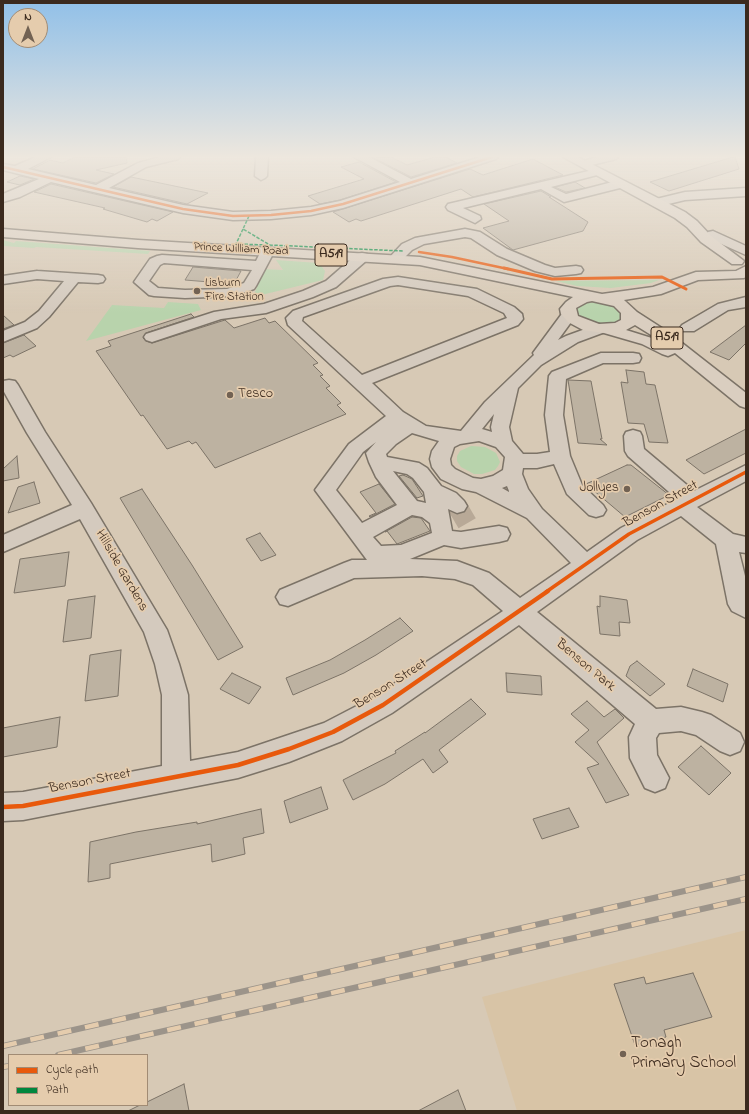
<!DOCTYPE html>
<html>
<head>
<meta charset="utf-8">
<style>
	body { margin:0 }
	#map { position:relative; width:749px; height:1114px; overflow:hidden; background:#d7c9b5; font-family:"Indie Flower",sans-serif }
	canvas { display:block }
	.frame { position:absolute; inset:0; border:4px solid #3b2a1e; pointer-events:none }
	.legend { position:absolute; left:8px; top:1054px; width:140px; height:52px; box-sizing:border-box; background:#e5ccad; border:1px solid #a18b74; margin:0; padding:5px 7px; list-style:none; font-size:12px; color:#3b2a1e }
	.legend li { display:flex; align-items:center; gap:8px; height:20px }
	.legend b { width:20px; border:1px solid #a18b74 }
	.north { position:absolute; left:8px; top:8px; width:40px; height:40px; box-sizing:border-box; background:#e5ccad; border:1px solid #a18b74; border-radius:50%; rotate:0deg; font-size:11px; font-weight:700; line-height:16px; text-align:center; color:#3b2a1e }
	.north::after { content:''; display:block; margin:auto; width:14px; height:18px; background:#726253; clip-path:polygon(50% 0,100% 100%,50% 72%,0 100%) }
</style>
</head>
<body>
<div id="map">
<canvas width="749" height="1114"></canvas>
<div class="frame"></div>
<ul class="legend">
<li><b style="height:5px;background:#e8590c"></b>Cycle path</li>
<li><b style="height:5px;background:#00873e"></b>Path</li>
</ul>
<div class="north">N</div>
</div>
<script>
const ctx = document.querySelector('canvas').getContext('2d');
ctx.lineJoin = 'round';
function fillPath(path, color) { ctx.fillStyle = color; ctx.fill(path, 'evenodd'); }
const toPath = rows => new Path2D(rows.map(r => 'M' + r).join(''));
function strokePath(path, color, width, dash) { ctx.strokeStyle = color; ctx.lineWidth = width; ctx.lineCap = dash ? 'butt' : 'round'; ctx.setLineDash(dash || []); ctx.stroke(path); }
function label(font, color, halo, rows, align = 'center') {
  ctx.font = font + ' "Indie Flower",sans-serif'; ctx.lineWidth = 3.5; ctx.setLineDash([]); ctx.textBaseline = 'middle'; ctx.strokeStyle = halo; ctx.fillStyle = color; for (const [text, x, y, turn = 0] of rows) {
    ctx.save(); ctx.translate(x, y); ctx.rotate((+turn || 0) * Math.PI / 180); ctx.textAlign = isNaN(turn) ? turn : align; if (halo) ctx.strokeText(text, 0, 0); ctx.fillText(text, 0, 0); ctx.restore();
  }
}
fillPath(toPath([
	[746,930,746,1111,517,1111,482,997]
]), '#d8c4a6');
fillPath(toPath([
	[3,240,14,243,16,241,150,251,148,254,36,247,34,248,3,246],
	[276,260,319,263,325,271,323,280,253,297,264,269,283,270],
	[659,280,651,283,611,288,577,286,556,281],
	[168,302,198,304,201,310,86,341,112,305,164,308],
	[590,302,613,305,622,312,622,320,606,326,580,318,577,310,579,306],
	[471,446,485,447,496,453,500,462,498,466,495,470,482,474,474,474,461,467,457,461,457,456,460,451]
]), '#b8d3ac');
const building = toPath([
	[75,157,126,157,127,163,96,170,114,174,96,183,33,169,50,160,63,163,75,157],
	[391,157,407,165,435,157,446,157,457,163,411,177,374,158,391,157],
	[733,157,735,157,739,169,669,191,650,182,733,157],
	[533,159,563,175,473,197,461,189,361,221,356,219,349,222,333,212,470,169,483,175,533,159],
	[359,162,396,182,340,200,320,204,308,196,364,179,341,167,359,162],
	[20,176,34,179,20,185,7,182,20,176],
	[131,177,208,193,187,204,113,187,131,177],
	[575,182,585,188,566,192,555,187,575,182],
	[51,184,173,212,157,221,152,219,147,222,103,209,105,208,34,192,51,184],
	[541,191,551,197,549,197,588,222,583,231,513,250,483,228,509,221,484,204,541,191],
	[193,267,241,271,234,284,185,280,193,267],
	[191,314,194,317,146,333,143,338,146,341,152,343,225,320,234,328,265,318,269,323,275,321,318,363,313,365,323,375,320,376,330,386,326,388,341,403,337,405,346,414,215,468,196,442,192,444,189,441,167,449,143,415,141,416,96,351,111,346,108,341,191,314],
	[3,315,14,325,3,329,3,315],
	[746,325,746,343,729,360,710,352,746,325],
	[24,335,36,346,13,357,10,355,3,358,3,343,24,335],
	[626,370,644,372,646,384,655,385,668,443,649,442,644,424,628,423,621,382,628,383,626,370],
	[568,380,591,381,602,439,600,439,607,445,578,443,568,380],
	[746,429,746,453,704,474,686,460,746,429],
	[17,456,19,478,3,481,3,469,17,456],
	[627,465,631,465,669,495,625,517,586,484,627,465],
	[403,475,412,479,423,496,417,498,399,476,403,475],
	[34,482,40,503,8,513,18,487,34,482],
	[379,484,395,504,370,517,369,516,376,513,360,492,379,484],
	[142,489,192,565,243,647,218,660,120,498,142,489],
	[412,517,421,518,430,531,397,544,387,531,385,532,412,517],
	[260,533,276,555,261,561,246,539,260,533],
	[69,552,65,586,14,593,20,559,69,552],
	[95,596,91,638,63,642,68,600,95,596],
	[600,596,627,600,630,623,619,622,620,636,600,634,597,606,600,607,600,596],
	[400,618,413,631,376,655,344,673,293,695,286,678,330,660,365,640,400,618],
	[121,650,118,696,85,701,90,655,121,650],
	[637,661,665,684,650,696,626,676,630,666,637,661],
	[693,669,728,684,723,702,687,686,693,669],
	[232,673,261,687,249,704,220,689,232,673],
	[506,673,541,676,542,695,507,692,506,673],
	[471,699,486,714,439,750,448,762,433,773,423,759,385,784,353,800,343,780,396,753,395,751,425,732,425,733,471,699],
	[587,701,604,717,615,709,624,718,597,742,629,795,606,803,587,768,599,764,575,742,589,730,571,714,587,701],
	[60,717,57,747,3,757,3,728,60,717],
	[701,746,731,773,709,795,678,767,701,746],
	[321,787,328,809,290,823,284,801,321,787],
	[569,808,579,827,542,839,533,819,569,808],
	[261,809,264,833,243,838,245,854,212,862,211,844,110,864,110,878,88,882,90,842,136,832,197,822,197,824,261,809],
	[693,973,712,1017,664,1030,666,1037,635,1045,614,984,644,977,646,984,693,973],
	[184,1084,189,1111,128,1111,140,1105,147,1105,147,1102,184,1084],
	[458,1090,466,1111,418,1111,458,1090]
]);
fillPath(building, '#bdb2a1');
strokePath(building, '#7c7367', 1);
strokePath(toPath([
	[457,506,470,528]
]), '#b8a997', 20, [20, 10]);
const minor = toPath([
	[36,157,51,157,28,169,96,185,138,163,160,157,180,157,178,159,146,167,109,188,183,205,233,212,271,211,311,207,340,201,400,182,354,157,369,157,411,179,480,157,498,157,496,159,343,208,311,215,271,219,233,220,183,213,51,182,20,197,3,202,3,194,39,179,3,170,3,164,15,166,36,157],
	[256,157,268,157,267,176,265,178,261,180,255,176,256,157],
	[598,157,618,157,616,159,584,167,578,164,580,162,598,157],
	[597,169,601,170,603,172,601,174,551,187,566,194,620,180,626,184,624,187,564,202,541,189,463,208,480,216,481,219,475,223,448,210,446,207,448,204,597,169],
	[746,188,746,196,685,200,656,207,650,203,652,200,685,192,746,188],
	[465,229,480,232,507,249,545,265,555,268,576,266,581,267,583,270,581,273,576,274,555,276,535,271,497,255,471,238,465,237,424,244,412,250,400,262,395,263,390,262,388,259,402,244,415,238,465,229],
	[713,231,746,246,746,255,708,238,706,235,708,232,713,231],
	[267,248,272,249,274,252,256,286,254,289,234,296,185,298,154,296,149,295,134,282,150,259,157,256,162,255,256,261,262,249,267,248],
	[164,263,252,270,244,283,227,289,185,290,158,288,149,281,160,265,164,263],
	[362,253,367,254,369,257,367,260,336,287,313,297,266,313,221,319,152,342,146,340,144,337,146,334,214,312,264,304,303,291,326,281,357,254,362,253],
	[37,271,98,275,103,276,105,279,103,282,98,283,78,282,49,317,37,328,3,342,3,331,25,322,39,311,64,281,37,279,3,284,3,276,37,271],
	[398,277,477,289,514,307,522,314,523,319,518,325,372,383,403,412,426,426,461,431,485,402,534,355,533,353,564,311,569,309,574,311,577,314,558,340,566,336,599,324,605,326,607,329,605,332,578,342,541,365,518,388,509,427,512,441,523,454,537,454,550,452,545,415,549,376,552,372,601,353,633,353,639,354,641,358,639,362,633,363,603,363,566,379,563,415,570,456,582,485,603,505,606,510,603,515,596,517,589,515,567,494,554,464,537,468,523,468,522,474,528,489,542,509,587,552,621,528,677,499,628,456,625,451,624,436,626,432,633,430,640,432,642,436,644,449,694,491,746,465,746,481,697,507,733,534,746,537,746,553,739,552,746,580,746,618,732,611,728,604,716,544,681,516,637,540,537,612,656,709,681,707,702,712,711,715,740,733,744,742,740,751,730,755,720,751,696,735,681,731,659,733,656,738,657,755,669,778,665,788,655,792,645,788,630,758,629,737,635,724,519,625,392,713,342,741,289,762,238,778,23,820,3,821,3,793,23,792,162,766,162,695,155,664,144,632,80,519,3,552,3,535,72,505,27,433,3,390,3,381,9,380,15,381,18,385,45,432,91,503,167,630,179,664,188,695,190,761,238,752,324,723,374,697,503,611,473,585,455,579,422,576,354,578,288,606,280,604,276,597,280,590,344,563,352,560,367,560,315,490,349,444,386,416,288,325,286,318,293,311,383,279,398,277],
	[398,285,468,296,504,313,507,318,362,375,302,321,303,317,390,286,398,285],
	[494,414,491,427,492,432,482,429,494,414],
	[412,433,439,441,432,451,430,459,432,467,441,479,462,489,476,492,527,518,571,563,520,598,489,573,457,561,410,559,444,545,461,548,499,542,507,540,510,534,507,528,499,526,461,532,452,531,448,509,457,513,464,511,467,506,464,501,456,493,441,486,427,468,419,463,387,457,386,454,396,444,412,433],
	[479,441,496,447,505,457,503,470,493,476,481,479,473,478,455,469,451,465,450,459,454,447,460,444,479,441],
	[376,442,366,453,369,462,376,477,397,505,362,523,336,490,363,452,376,442],
	[393,471,407,474,413,478,424,492,426,503,417,501,393,471],
	[507,486,509,491,509,492,502,488,507,486],
	[412,515,422,517,430,523,432,533,401,545,381,546,373,537,412,515],
	[746,297,746,307,728,310,694,331,682,331,680,328,682,325,718,304,746,297]
]);
const major = toPath([
	[563,157,578,157,685,212,697,221,711,236,744,261,742,264,732,264,701,242,687,227,675,218,563,157],
	[3,229,138,240,420,257,602,294,653,287,696,272,736,271,746,266,746,277,744,278,698,280,661,294,624,300,637,312,668,332,746,393,746,408,740,406,675,353,668,356,662,354,642,344,604,333,583,330,568,322,561,314,560,309,566,302,573,297,420,265,138,248,3,237,3,229],
	[592,301,614,306,621,313,621,320,615,323,599,324,578,316,576,308,587,302,592,301],
	[635,325,656,338,658,340,626,330,635,325]
]);
strokePath(minor, '#7c7367', 3);
strokePath(major, '#7c7367', 3);
fillPath(minor, '#d4cabe');
fillPath(major, '#dacec0');
const rail = toPath([
	[3,1046,746,877],
	[58,1055,746,899],
	[3,1067,9,1066]
]);
strokePath(rail, '#9c948a', 6);
strokePath(rail, '#e5ccad', 4.5, [14]);
strokePath(toPath([
	[249,216,243,229,270,245,403,251],
	[243,229,236,244,268,245]
]), '#00873e', 1.5, [3.5, 1.5]);
strokePath(toPath([
	[3,167,183,209,233,216,271,215,311,211,343,204,492,157],
	[419,252,452,257,508,269]
]), '#e8590c', 2.5);
strokePath(toPath([
	[504,268,552,279,662,277,686,289]
]), '#e8590c', 3);
strokePath(toPath([
	[546,592,629,534,746,472]
]), '#e8590c', 3.5);
strokePath(toPath([
	[3,807,23,806,238,765,289,749,333,732,383,705,548,591]
]), '#e8590c', 4.5);
const sky = ctx.createLinearGradient(0, 0, 0, 313);
sky.addColorStop(0, '#91c0e8');
sky.addColorStop(0.5, '#ede7de');
sky.addColorStop(1, '#ede7de00');
ctx.fillStyle = sky;
ctx.fillRect(0, 0, 749, 313);
for (const [x, y, r, color] of [
	[197,291,4,"#726253"],
	[230,395,4,"#726253"],
	[627,489,4,"#726253"],
	[623,1054,4,"#726253"]
]) { const dot = new Path2D(); dot.arc(x, y, r, 0, 2 * Math.PI); ctx.fillStyle = color; ctx.fill(dot); strokePath(dot, '#e5ccad', 1.5); }
label('12px', '#3b2a1e', '#e5ccad', [
	["Prince William Road",241,250,3]
]);
label('12px', '#3b2a1e', '#e5ccad', [
	["Lisburn",205,284],
	["Fire Station",205,298]
], 'left');
for (const [x, y, w] of [
	[331,255,32],
	[667,338,32]
]) { const box = new Path2D(); box.roundRect(x - w / 2, y - 11, w, 22, 3); ctx.fillStyle = '#e5ccad'; ctx.fill(box); strokePath(box, '#3b2a1e', 1); }
label('bold 13px', '#3b2a1e', null, [
	["A519",331,255],
	["A519",667,338]
]);
label('14px', '#3b2a1e', '#e5ccad', [
	["Tesco",238,395],
	["Jollyes",619,489,"right"]
], 'left');
label('14px', '#3b2a1e', '#e5ccad', [
	["Benson Street",661,505,-29],
	["Hillside Gardens",121,571,60],
	["Benson Park",585,666,40],
	["Benson Street",391,685,-32],
	["Benson Street",90,782,-11]
]);
label('17px', '#3b2a1e', '#e5ccad', [
	["Tonagh",631,1044],
	["Primary School",631,1064]
], 'left');
</script>
</body>
</html>
